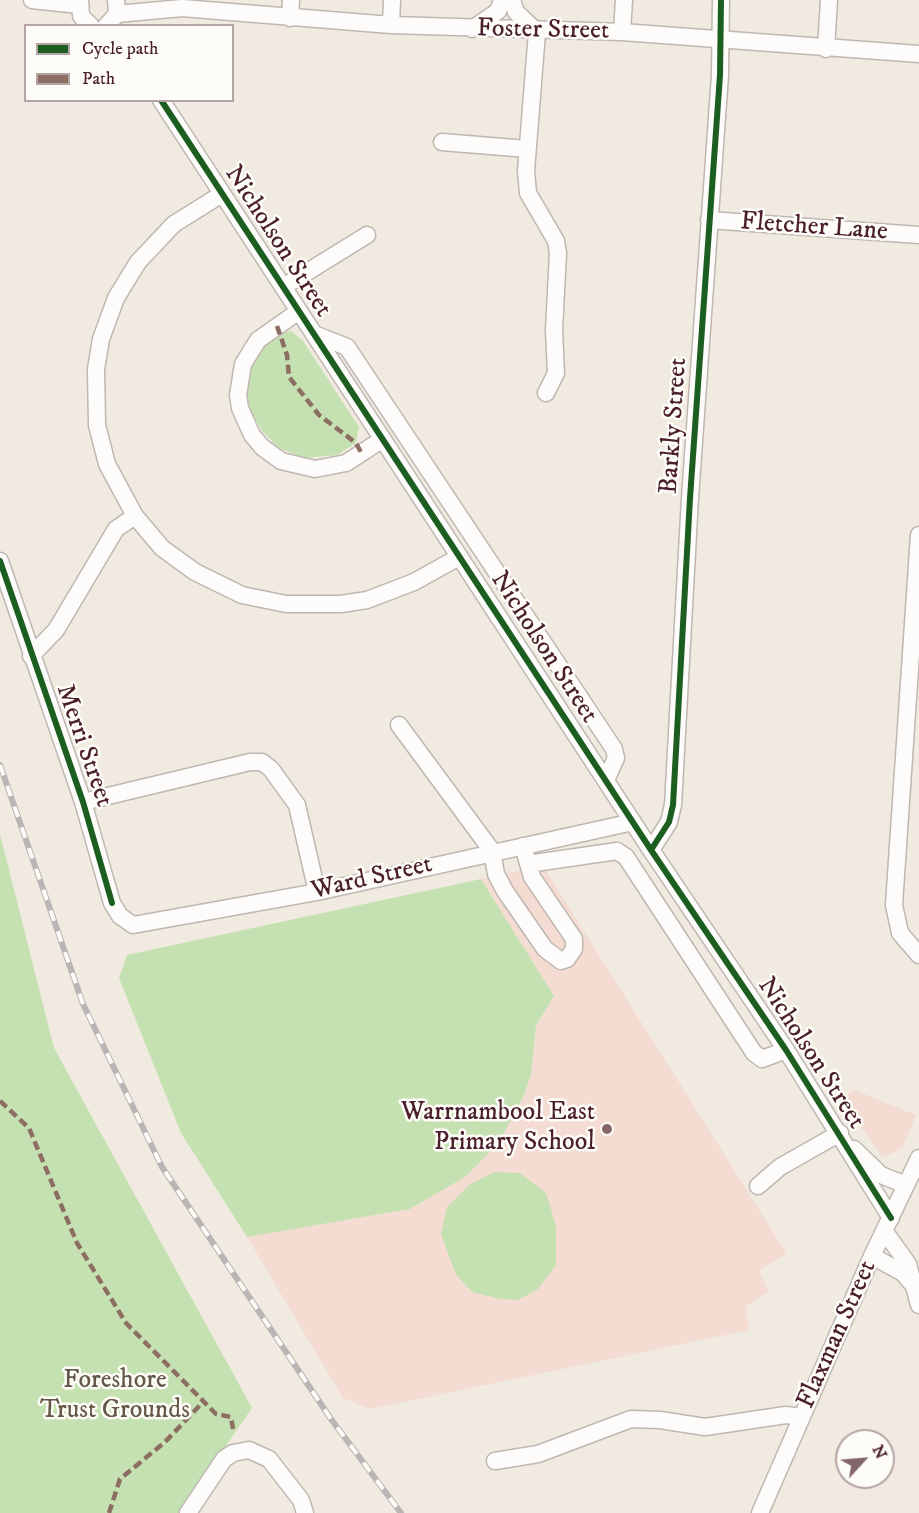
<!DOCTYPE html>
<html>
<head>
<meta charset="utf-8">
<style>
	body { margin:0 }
	#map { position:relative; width:919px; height:1513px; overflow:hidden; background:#f0eae0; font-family:"IM FELL DW Pica",serif }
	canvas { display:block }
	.legend { position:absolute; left:24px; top:24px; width:210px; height:78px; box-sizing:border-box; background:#fdfcf7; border:2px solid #b5a4a5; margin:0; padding:8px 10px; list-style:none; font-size:18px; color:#4a1f2b }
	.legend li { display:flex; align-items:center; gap:12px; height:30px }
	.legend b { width:30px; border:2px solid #b5a4a5 }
	.north { position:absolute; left:835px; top:1429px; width:60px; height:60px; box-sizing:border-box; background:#fdfcf7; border:2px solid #b5a4a5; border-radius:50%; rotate:64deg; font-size:16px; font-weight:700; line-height:24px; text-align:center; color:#4a1f2b }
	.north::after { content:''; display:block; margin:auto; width:21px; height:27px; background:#84666a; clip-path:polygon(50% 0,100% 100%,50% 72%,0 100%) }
</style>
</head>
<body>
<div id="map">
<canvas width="919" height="1513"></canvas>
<ul class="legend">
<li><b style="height:8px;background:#1b5e20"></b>Cycle path</li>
<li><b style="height:8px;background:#8d6e63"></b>Path</li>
</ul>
<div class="north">N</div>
</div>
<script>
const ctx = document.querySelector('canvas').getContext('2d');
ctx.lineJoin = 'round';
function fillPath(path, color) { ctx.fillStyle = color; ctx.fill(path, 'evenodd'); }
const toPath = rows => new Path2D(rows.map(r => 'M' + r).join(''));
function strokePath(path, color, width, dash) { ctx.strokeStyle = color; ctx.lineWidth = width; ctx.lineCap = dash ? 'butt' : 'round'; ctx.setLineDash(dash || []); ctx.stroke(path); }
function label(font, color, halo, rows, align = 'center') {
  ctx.font = font + ' "IM FELL DW Pica",serif'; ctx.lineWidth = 5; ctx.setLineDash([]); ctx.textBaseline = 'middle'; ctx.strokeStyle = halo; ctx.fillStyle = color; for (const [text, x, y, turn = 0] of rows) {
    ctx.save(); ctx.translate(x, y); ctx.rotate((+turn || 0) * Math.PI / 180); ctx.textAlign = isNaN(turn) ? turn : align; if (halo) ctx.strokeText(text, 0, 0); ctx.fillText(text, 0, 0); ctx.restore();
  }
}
fillPath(toPath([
	[543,866,787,1254,759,1270,769,1292,746,1306,749,1330,370,1409,343,1398,247,1237,410,1209,465,1177,479,1163,514,1115,524,1095,531,1075,536,1027,554,996,481,879],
	[854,1090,916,1115,902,1149,882,1157,842,1097]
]), '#f4dcd3');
fillPath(toPath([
	[291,331,303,341,359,427,356,443,337,455,305,458,279,448,262,431,251,411,246,392,250,367,263,346,277,334],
	[0,834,54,1048,252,1408,179,1513,0,1513],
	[481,879,554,996,536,1026,531,1075,524,1095,498,1144,465,1177,410,1209,247,1237,181,1133,119,978,127,955],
	[494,1172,520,1173,546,1193,556,1226,556,1265,538,1289,518,1300,500,1299,472,1292,456,1275,441,1234,447,1207,469,1185]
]), '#c6e1b1');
const minor = toPath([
	[32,0,79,5],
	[80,0,81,16,91,26],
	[512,0,516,12,537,32,526,171,528,193,556,241,558,253,554,330,556,373,546,393],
	[117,14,182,8,391,25,622,32,919,54],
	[290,18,291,0],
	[391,25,392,0],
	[106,26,117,14,116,0],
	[472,29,498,11,502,0],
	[622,32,624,0],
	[826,49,829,0],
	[161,100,651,850,786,1050,891,1218],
	[442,142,527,149],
	[222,194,174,224,138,262,116,298,101,339,96,369,97,425,107,464,135,516,162,548,195,572,242,595,286,604,341,604,367,600,414,582,459,557],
	[709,220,919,235],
	[283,287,367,235],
	[299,311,258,340,243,364,238,395,240,408,252,435,262,447,281,461,315,469,346,463,383,439],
	[314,334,347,347,614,749,616,758,606,780],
	[919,535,894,905,900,933,919,955],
	[0,561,83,802,112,903,120,916,133,925,317,892,633,822],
	[31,656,56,630,116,529,135,516],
	[399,725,492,851,496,874,505,891,545,949,561,961,567,959,574,949,574,939,532,877,523,846],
	[83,802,250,762,262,762,271,769,297,805,317,892],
	[651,850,669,822,673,805,690,498,720,75,721,0],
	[528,864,617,851,626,857,754,1053,762,1059,786,1050],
	[854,1149,881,1175,906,1185],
	[758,1186,780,1167,840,1133],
	[885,1232,908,1264,919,1305],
	[872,1256,903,1273,913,1285],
	[495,1461,538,1454,631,1419,660,1420,705,1427,786,1415,802,1417],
	[188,1513,224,1459,233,1453,249,1450,269,1459,301,1500,305,1513],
	[760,1513,872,1256,919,1158]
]);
strokePath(minor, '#beb7b2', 19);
strokePath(minor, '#fdfcfa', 16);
const rail = toPath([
	[0,765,83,1004,162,1167,331,1419,401,1513]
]);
strokePath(rail, '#bab4b5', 6);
strokePath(rail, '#fdfcf7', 4, [11]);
strokePath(toPath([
	[277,326,287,355,289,377,319,415,356,443,362,454],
	[0,1101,29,1128,77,1243,126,1323,216,1414,231,1417,233,1429],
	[109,1513,120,1479,165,1442,204,1401]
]), '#8d6e63', 4.5, [9, 4.5]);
strokePath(toPath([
	[161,100,651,850,786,1050,891,1218],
	[0,561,83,802,112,903],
	[651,850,669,822,673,805,690,498,720,75,721,0]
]), '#1b5e20', 6);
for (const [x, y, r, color] of [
	[607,1129,6,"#84666a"]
]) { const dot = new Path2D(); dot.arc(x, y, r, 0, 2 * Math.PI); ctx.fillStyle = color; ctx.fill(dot); strokePath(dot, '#fdfcf7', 2); }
label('26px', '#4a1f2b', '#fdfcf7', [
	["Foster Street",543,31,1],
	["Fletcher Lane",814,228,4],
	["Nicholson Street",277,242,57],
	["Barkly Street",675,426,-86],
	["Nicholson Street",543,648,57],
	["Merri Street",83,746,71],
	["Ward Street",372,879,-13],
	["Nicholson Street",810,1054,57],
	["Flaxman Street",838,1335,-66]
]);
label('26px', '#4a1f2b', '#fdfcf7', [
	["Warrnambool East",595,1114],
	["Primary School",595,1144]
], 'right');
label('26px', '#655748', '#fdfcf7', [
	["Foreshore",115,1382],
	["Trust Grounds",115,1412]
]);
</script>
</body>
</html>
